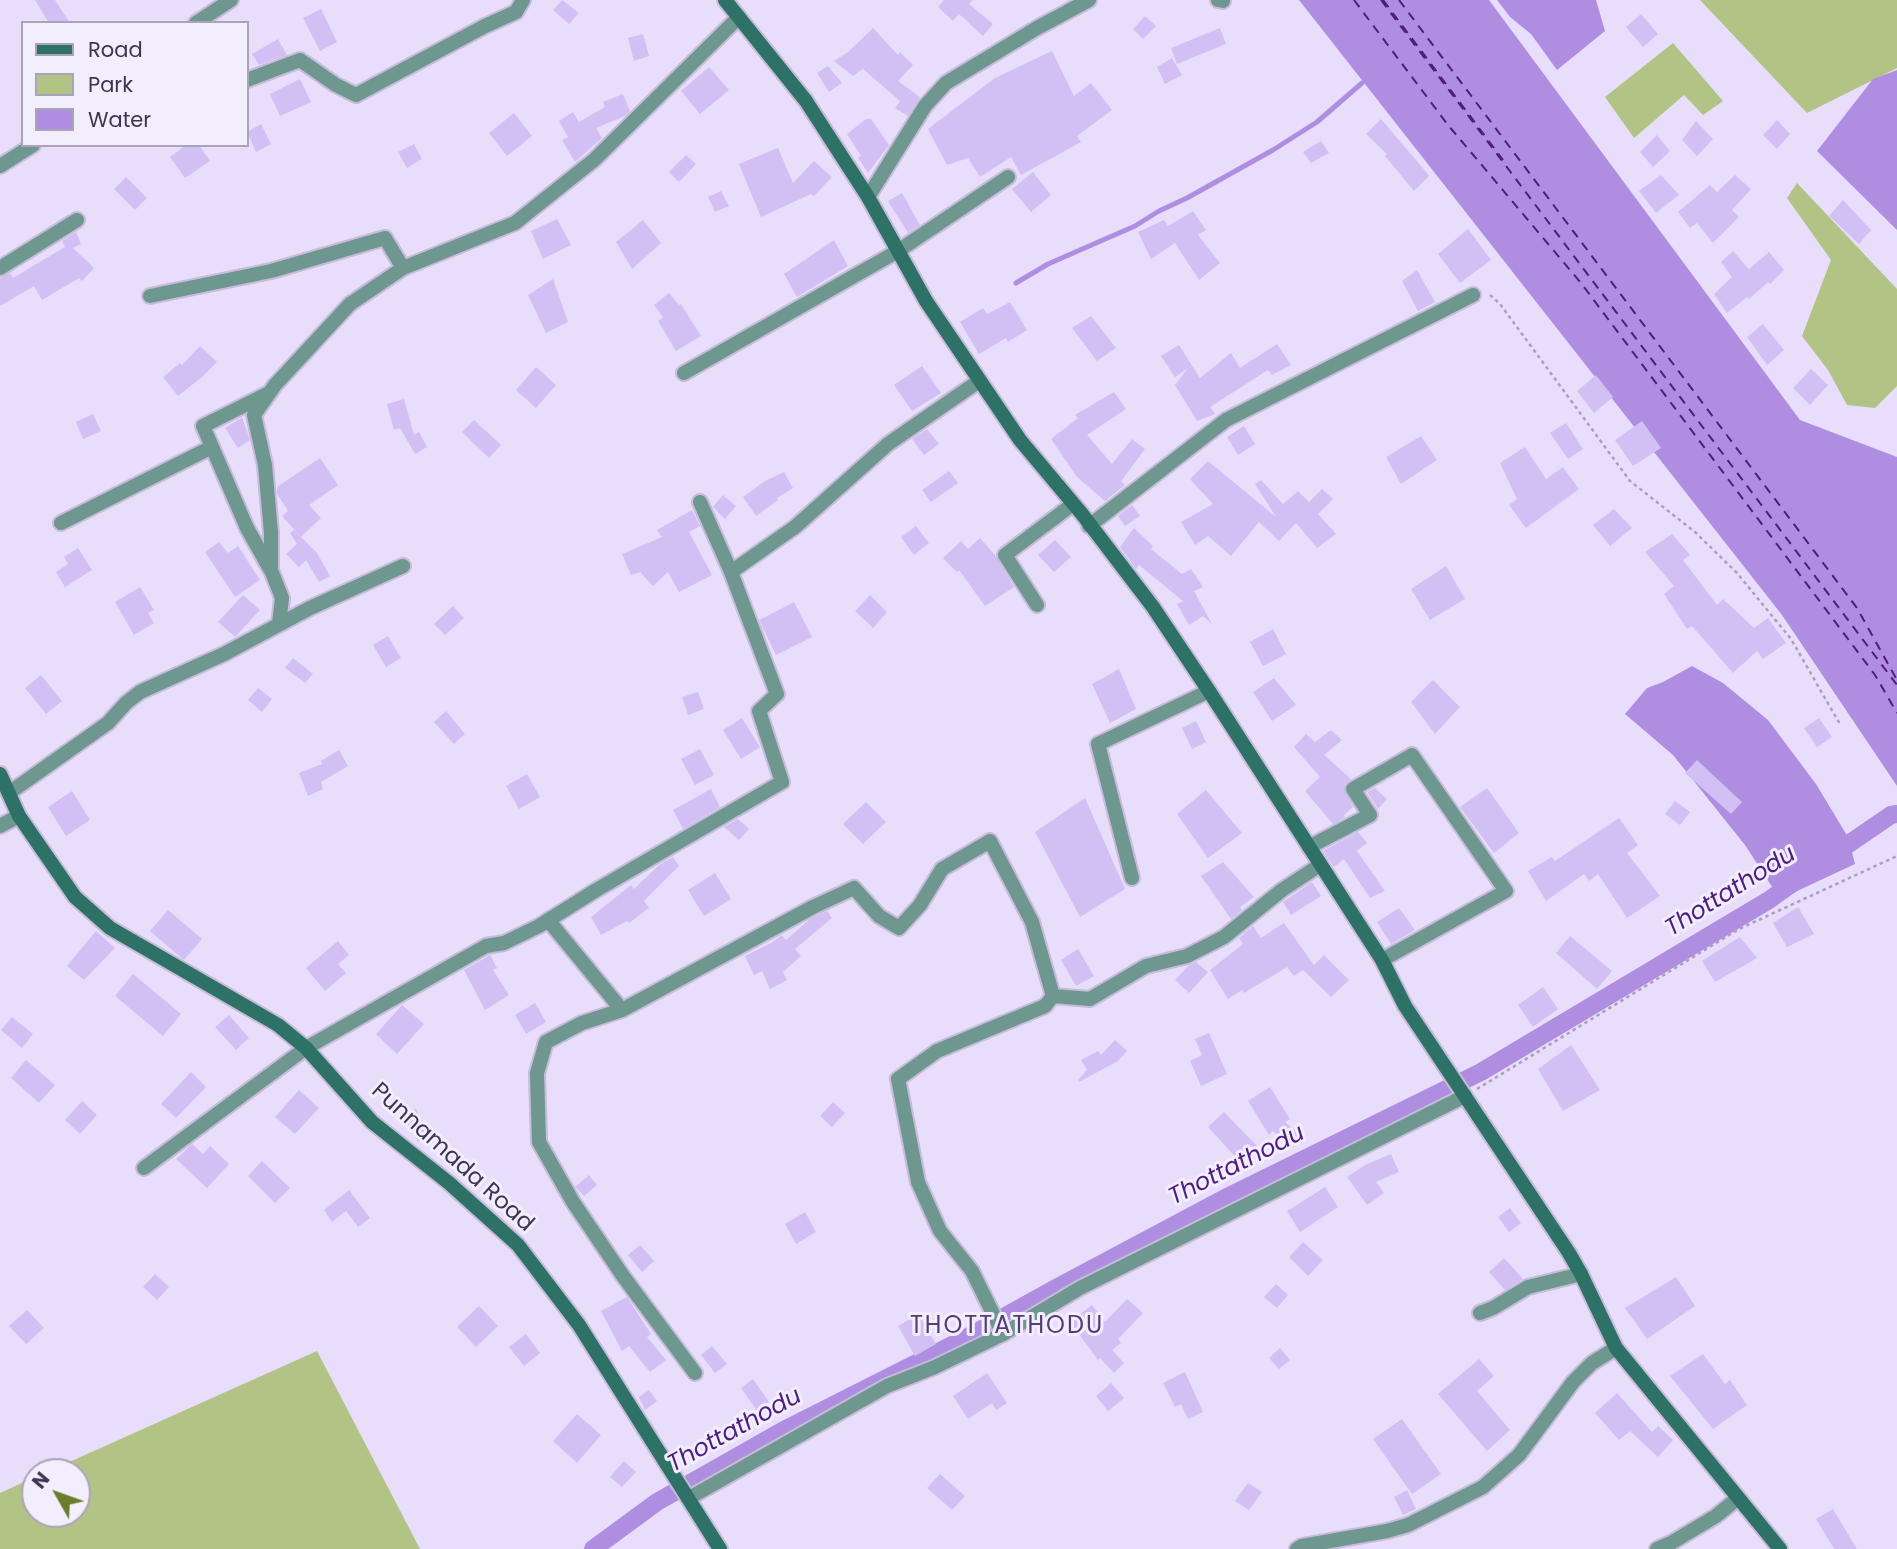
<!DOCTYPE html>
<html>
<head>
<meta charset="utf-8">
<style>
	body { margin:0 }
	#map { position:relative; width:1897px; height:1549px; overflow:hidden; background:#e8defb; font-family:Poppins,sans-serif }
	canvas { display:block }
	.legend { position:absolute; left:21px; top:21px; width:228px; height:126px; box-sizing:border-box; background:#f3eefd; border:2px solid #aba4b8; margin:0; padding:9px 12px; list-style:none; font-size:21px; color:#3f3451 }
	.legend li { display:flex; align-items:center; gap:14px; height:35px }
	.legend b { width:35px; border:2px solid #aba4b8 }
	.north { position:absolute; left:21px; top:1458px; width:70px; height:70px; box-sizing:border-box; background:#f3eefd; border:2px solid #aba4b8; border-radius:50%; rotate:310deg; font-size:19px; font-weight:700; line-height:28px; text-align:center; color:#3f3451 }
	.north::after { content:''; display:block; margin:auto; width:24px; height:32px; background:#6a7d2d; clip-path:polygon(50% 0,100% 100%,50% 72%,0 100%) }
</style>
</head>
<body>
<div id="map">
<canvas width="1897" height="1549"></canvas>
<ul class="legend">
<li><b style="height:9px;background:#2e7167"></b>Road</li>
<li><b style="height:19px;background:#b1c385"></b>Park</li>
<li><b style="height:19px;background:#af8ee2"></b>Water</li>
</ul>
<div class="north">N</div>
</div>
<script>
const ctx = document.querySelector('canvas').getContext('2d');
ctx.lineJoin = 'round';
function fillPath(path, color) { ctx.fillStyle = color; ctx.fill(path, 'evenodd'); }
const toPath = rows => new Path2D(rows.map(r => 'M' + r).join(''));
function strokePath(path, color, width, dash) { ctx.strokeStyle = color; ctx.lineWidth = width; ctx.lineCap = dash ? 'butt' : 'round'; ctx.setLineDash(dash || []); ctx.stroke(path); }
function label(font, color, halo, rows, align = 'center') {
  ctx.font = font + ' Poppins,sans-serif'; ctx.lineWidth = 6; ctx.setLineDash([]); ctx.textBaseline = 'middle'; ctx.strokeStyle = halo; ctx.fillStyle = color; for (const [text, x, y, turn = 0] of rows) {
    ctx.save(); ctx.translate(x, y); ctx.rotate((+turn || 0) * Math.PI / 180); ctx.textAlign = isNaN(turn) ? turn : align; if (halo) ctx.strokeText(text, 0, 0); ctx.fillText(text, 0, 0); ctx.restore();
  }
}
fillPath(toPath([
	[1700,0,1897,0,1897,68,1807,113],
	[1673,43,1723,101,1703,115,1684,95,1634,138,1605,97],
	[1797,183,1897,289,1897,386,1875,408,1847,405,1828,370,1802,336,1831,260,1787,198],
	[317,1351,420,1549,0,1549,0,1493,35,1477,35,1514,77,1514,77,1472,47,1472]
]), '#b1c385');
fillPath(toPath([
	[1299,0,1489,0,1800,420,1897,457,1897,786,1782,615],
	[1497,0,1596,0,1605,31,1557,70,1531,34,1510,17],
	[1897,70,1897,230,1817,151,1873,79],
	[1692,666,1723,683,1768,720,1816,784,1848,837,1855,864,1780,899,1745,845,1673,755,1625,714,1647,688,1663,682]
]), '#af8ee2');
strokePath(toPath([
	[1016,283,1048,264,1135,226,1159,211,1187,198,1273,150,1317,122,1362,83]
]), '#af8ee2', 5);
strokePath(toPath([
	[1831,856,1891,815,1897,814],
	[593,1549,657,1502,782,1431,964,1339,1054,1289,1229,1196,1481,1072,1769,900,1797,880]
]), '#af8ee2', 18);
strokePath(toPath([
	[1354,0,1448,125,1581,283,1875,675,1897,713],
	[1381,0,1897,685],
	[1383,0,1503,160],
	[1399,0,1857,608,1897,680]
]), '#4e1d7f', 2, [9, 7]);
fillPath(toPath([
	[35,0,55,0,70,23,49,23],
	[562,0,579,13,569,24,553,10],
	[944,0,973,0,969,4,993,24,983,36,959,14,953,21,938,7],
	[321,9,337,42,320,51,303,18],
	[1641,14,1658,34,1643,47,1626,27],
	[1145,16,1156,26,1143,39,1133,29],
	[873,28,898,55,900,52,913,65,898,81,920,97,908,116,895,108,900,101,863,69,853,76,834,61,848,52],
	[1220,28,1226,44,1177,64,1171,48],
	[643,34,649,56,634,61,628,38],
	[278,39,287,55,259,65,252,54],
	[1052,51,1074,96,1091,83,1112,110,1077,136,1081,142,1021,175,1011,157,980,177,968,158,947,165,928,129,995,78],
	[1172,58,1182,75,1165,84,1157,67],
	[828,66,842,83,829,92,817,73],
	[709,67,729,90,700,114,681,91],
	[300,79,311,102,280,116,270,94],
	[623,94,630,111,625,116,596,128,602,138,575,162,562,140,568,137,559,121,573,112,579,122,605,107,603,102],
	[514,113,532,136,507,156,489,133],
	[866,119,871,119,889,145,868,173,858,158,861,156,847,134],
	[1381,119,1427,173,1429,176,1414,191,1385,156,1387,154,1366,134],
	[1777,120,1790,134,1777,149,1763,135],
	[1696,121,1713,139,1697,156,1682,140],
	[261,124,271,144,256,152,247,132],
	[1657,135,1670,151,1653,167,1640,152],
	[1321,141,1329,153,1311,163,1303,152],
	[414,144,422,159,407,168,398,152],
	[186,145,199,145,210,161,185,178,170,157],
	[778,148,793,183,814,161,832,177,814,196,811,194,761,217,739,164],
	[686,155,696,164,679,182,669,172],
	[1033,172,1051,195,1031,212,1012,189],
	[1661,175,1679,195,1656,213,1639,191],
	[1735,175,1751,189,1732,210,1739,217,1713,243,1697,223,1690,228,1678,212,1710,185,1717,192],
	[126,177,147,198,135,210,114,189],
	[721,191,729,206,715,212,708,197],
	[902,193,920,225,908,233,888,201],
	[1843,200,1871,230,1859,244,1829,216],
	[1193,211,1206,230,1198,235,1220,263,1199,280,1175,243,1151,259,1138,232,1164,220,1168,226],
	[557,219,571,245,543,259,531,231],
	[643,220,661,243,632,269,616,242],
	[1468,229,1491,260,1460,283,1438,254],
	[76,232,81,244,73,248,94,268,82,281,79,278,42,300,34,286,0,306,0,278,10,273,13,278,65,247,62,241],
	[834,240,848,266,797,297,784,274],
	[1733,251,1749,269,1769,252,1784,270,1770,284,1768,282,1749,299,1747,297,1727,313,1714,294,1732,277,1721,262],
	[1417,270,1435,302,1418,311,1402,281],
	[553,279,568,322,546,333,528,295],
	[669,293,679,305,681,304,701,336,676,351,658,321,663,317,654,305],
	[1010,302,1027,330,1008,342,1006,338,979,354,960,322,983,308,987,314],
	[1091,316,1116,348,1097,361,1072,328],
	[1763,324,1784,350,1767,365,1747,337],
	[1277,344,1291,365,1272,375,1268,370,1210,407,1215,414,1197,421,1175,385,1188,368,1175,377,1161,356,1179,345,1200,378,1231,353,1240,368],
	[200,346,217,362,202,377,178,396,163,377,180,363,182,365],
	[922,366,941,393,912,411,894,385],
	[536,367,556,385,536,408,516,390],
	[1811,369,1828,385,1810,405,1793,388],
	[1596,375,1613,397,1594,413,1577,391],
	[1114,392,1126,409,1087,435,1112,464,1132,439,1145,449,1121,481,1125,485,1105,501,1077,477,1051,439,1078,418,1075,415],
	[404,399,414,435,419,432,427,447,415,454,400,428,394,430,387,404],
	[93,414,101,431,83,439,76,422],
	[242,417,250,440,238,448,225,428],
	[474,420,501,445,489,458,462,432],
	[1642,421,1661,448,1633,466,1615,440],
	[1566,423,1583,449,1568,459,1550,433],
	[1244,426,1255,444,1238,455,1227,437],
	[927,429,939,444,924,455,912,439],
	[1421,436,1437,460,1401,484,1386,457],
	[1525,447,1546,479,1563,467,1579,489,1526,528,1509,505,1517,499,1500,463],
	[320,458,338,485,309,505,321,518,301,537,282,516,288,511,277,494,277,487],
	[1208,461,1276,517,1255,484,1261,480,1283,504,1298,491,1309,502,1322,489,1333,499,1318,514,1336,534,1317,548,1296,523,1279,541,1259,522,1231,556,1208,536,1195,545,1181,522,1213,504,1190,479],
	[949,471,958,483,931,502,922,490],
	[784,472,793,488,777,498,778,500,756,516,743,497,765,481],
	[723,495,736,506,725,519,713,507],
	[1132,505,1140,516,1125,526,1118,516],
	[1614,509,1632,528,1610,546,1593,525],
	[692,510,700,526,689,532,712,575,679,592,668,572,653,586,640,572,631,575,622,554,662,537,657,530],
	[916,526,929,543,914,555,901,537],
	[1134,528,1153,546,1151,549,1182,574,1191,569,1203,587,1194,591,1212,624,1203,616,1189,625,1177,604,1183,601,1139,565,1136,569,1120,547],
	[294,530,317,553,330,576,319,582,306,560,299,567,286,554,297,544,290,533],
	[1672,534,1690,555,1683,560,1717,605,1723,599,1754,628,1768,618,1786,643,1763,659,1757,651,1733,673,1692,626,1687,629,1664,594,1674,586,1645,552],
	[980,538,995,555,1014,587,985,606,959,570,957,572,943,558,961,541,968,549],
	[1055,540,1071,557,1054,572,1038,555],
	[219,542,228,553,238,546,260,580,235,597,205,552],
	[78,548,92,570,65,587,56,572,68,564,64,557],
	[1446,566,1465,599,1430,620,1411,589],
	[140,587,154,610,148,613,154,623,134,635,115,602],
	[243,595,260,610,235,637,218,622],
	[870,595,887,612,873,628,855,611],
	[794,602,812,637,776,655,759,620],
	[453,606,464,618,445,635,434,624],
	[1273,629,1286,654,1263,666,1250,642],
	[388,636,401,658,386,667,373,645],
	[293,658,313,674,305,683,285,668],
	[1119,669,1136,709,1110,723,1092,684],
	[41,675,62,701,46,714,25,688],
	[1274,678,1296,705,1272,721,1253,692],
	[1433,680,1460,707,1435,734,1411,702],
	[258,688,272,699,262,712,248,700],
	[698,692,704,709,688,715,682,697],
	[446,711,465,734,454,744,434,722],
	[742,718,760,747,741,759,723,730],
	[1819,718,1832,737,1817,747,1804,728],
	[1196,721,1206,742,1192,749,1182,728],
	[1331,730,1342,740,1324,755,1351,779,1345,784,1344,790,1353,807,1344,815,1345,817,1333,824,1305,791,1320,777,1294,747,1306,734,1315,742],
	[700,749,714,775,695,785,681,759],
	[339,750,348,766,321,782,323,789,308,796,299,773,322,764,321,761],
	[1697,760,1742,802,1731,814,1685,773],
	[527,774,540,797,519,809,506,786],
	[1375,788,1387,799,1378,809,1367,792],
	[1487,788,1519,833,1494,853,1460,807],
	[711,789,720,807,683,829,673,810],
	[1206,790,1242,833,1208,858,1177,814],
	[72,791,90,820,66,836,48,807],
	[1085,798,1125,889,1080,917,1035,832],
	[1675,801,1690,812,1680,825,1665,814],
	[866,802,886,822,863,844,843,824],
	[1619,818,1638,845,1627,853,1660,896,1627,918,1598,874,1589,881,1584,874,1546,901,1528,871,1552,857,1555,861],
	[738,819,749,829,739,840,724,827],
	[1358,832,1367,843,1357,851,1385,891,1370,898,1344,859,1334,867,1323,851],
	[673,857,679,866,644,901,649,908,629,923,627,921,601,935,591,917,631,885,634,889,659,865],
	[1223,862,1254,897,1240,907,1242,910,1231,919,1201,876],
	[715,873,731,899,704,916,688,890],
	[1312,882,1321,896,1291,915,1283,902],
	[1798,907,1814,934,1787,947,1773,923],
	[1399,908,1415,930,1391,944,1377,922],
	[168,910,202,939,184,960,150,931],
	[827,911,832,918,795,949,801,956,783,972,787,980,770,989,762,971,754,975,745,956,771,943,782,935,786,940,810,919],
	[1284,923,1314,965,1324,955,1349,980,1331,997,1303,970,1294,976,1287,967,1244,993,1242,990,1228,999,1210,970,1243,944,1239,938,1253,926,1261,938],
	[96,931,115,948,84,980,67,966],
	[1570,936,1612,971,1597,989,1556,953],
	[1740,937,1757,958,1715,982,1702,961],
	[338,941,349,955,338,964,346,973,325,991,306,968],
	[1078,949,1094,976,1076,986,1061,960],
	[490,955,497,968,493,970,509,995,485,1010,464,970],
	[1196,962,1208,972,1189,993,1175,980,1188,966],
	[133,974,181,1014,163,1036,115,996],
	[1543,987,1558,1009,1533,1027,1518,1005],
	[535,1003,546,1022,526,1034,515,1015],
	[402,1005,424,1024,397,1054,376,1034],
	[229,1015,249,1038,236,1050,215,1027],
	[12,1017,33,1034,22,1048,1,1030],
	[1209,1033,1227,1074,1201,1086,1190,1061,1202,1055,1195,1039],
	[1115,1040,1127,1051,1118,1061,1079,1082,1078,1080,1087,1070,1081,1060,1098,1051,1101,1055],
	[1571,1045,1600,1090,1563,1111,1538,1069],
	[26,1060,55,1085,39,1103,11,1078],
	[191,1072,206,1087,176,1118,161,1104],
	[1270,1087,1290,1119,1285,1122,1302,1136,1289,1145,1273,1131,1269,1135,1248,1101],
	[299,1090,319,1108,295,1134,275,1117],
	[82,1101,97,1115,80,1134,65,1120],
	[833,1102,845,1113,832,1127,820,1116],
	[416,1109,431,1137,418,1142,403,1116],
	[1224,1112,1257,1146,1240,1162,1208,1127],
	[192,1144,203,1154,210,1146,229,1164,207,1188,176,1159],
	[1391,1154,1399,1172,1376,1182,1384,1193,1367,1205,1347,1177,1365,1165],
	[262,1161,290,1188,275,1203,248,1176],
	[589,1175,597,1185,584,1196,575,1187],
	[1325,1187,1338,1207,1300,1232,1287,1211],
	[349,1190,370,1218,358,1227,346,1211,332,1222,324,1210],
	[1510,1208,1521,1223,1509,1232,1498,1217],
	[805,1212,816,1232,796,1244,785,1224],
	[1303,1242,1323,1260,1308,1276,1289,1257],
	[640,1245,654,1261,642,1272,628,1255],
	[1504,1258,1523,1279,1505,1290,1489,1272],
	[155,1274,169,1287,157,1300,143,1287],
	[1676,1277,1695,1306,1647,1339,1625,1308],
	[1276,1284,1288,1295,1277,1308,1264,1297],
	[627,1297,651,1334,647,1337,666,1360,650,1372,629,1346,622,1351,601,1311],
	[1127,1299,1143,1313,1118,1339,1121,1343,1112,1350,1124,1363,1114,1373,1100,1358,1098,1360,1070,1322,1092,1305,1105,1322],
	[479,1306,498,1326,476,1347,457,1327],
	[27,1310,44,1328,26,1344,9,1326],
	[919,1314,936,1344,915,1356,898,1326],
	[526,1334,540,1353,524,1366,509,1347],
	[712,1346,727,1364,715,1373,701,1355],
	[1280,1348,1290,1360,1279,1369,1269,1358],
	[1703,1354,1725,1384,1730,1380,1747,1405,1713,1429,1670,1376],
	[1479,1359,1494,1376,1477,1391,1510,1430,1487,1451,1438,1394],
	[1185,1372,1203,1412,1188,1419,1181,1404,1175,1407,1163,1383],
	[987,1373,1007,1403,996,1410,992,1403,968,1419,953,1396],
	[753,1379,769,1402,757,1411,741,1388],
	[1111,1383,1124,1398,1108,1411,1096,1396],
	[649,1390,657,1401,645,1410,639,1397],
	[1617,1393,1652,1432,1658,1426,1673,1440,1658,1457,1630,1431,1619,1440,1595,1413],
	[577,1414,601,1435,577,1463,553,1441],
	[1402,1419,1441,1474,1412,1494,1373,1439],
	[624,1461,636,1472,622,1487,610,1477],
	[940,1474,965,1496,952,1510,927,1488],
	[1248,1483,1262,1492,1249,1510,1235,1501],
	[1407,1490,1416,1509,1403,1515,1394,1497],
	[1833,1509,1857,1549,1834,1549,1816,1519]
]), '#d2bff4');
const minor = toPath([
	[1218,0,1223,1],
	[196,23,231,0],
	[247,80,300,60,336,85,356,95,485,26,516,12,523,0],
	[0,166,33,145],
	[868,197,925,106,946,83,1037,28,1089,0],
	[0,268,77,220],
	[150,296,271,271,385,238,403,268],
	[684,373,898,251,1008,177],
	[269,393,203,426,247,528,270,569],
	[700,502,731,572],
	[61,523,212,447],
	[1089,526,1226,420,1473,295],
	[1037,605,1005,555,1073,504],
	[279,624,282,598,271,570,271,533,265,465,254,415,275,385,350,304,403,268,515,223,594,160,739,17],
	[9,793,108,723,126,703,140,692,224,654,310,608,403,566],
	[1309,847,1370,815,1353,789,1412,755,1506,891,1382,960],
	[1132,878,1098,744,1209,691],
	[548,920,622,1010],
	[144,1168,306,1048,486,946,504,943,539,926,598,889,782,782,759,711,777,694,731,572,795,527,888,444,979,381],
	[1480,1313,1493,1308,1528,1287,1581,1274],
	[1003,1334,972,1271,940,1231,918,1182,898,1079,937,1051,1045,1006,1053,996],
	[695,1373,623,1276,573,1202,539,1142,537,1073,546,1042,582,1023,622,1010,813,907,854,888,879,916,899,928,920,905,942,869,990,841,1032,922,1053,996,1090,999,1146,966,1187,956,1224,937,1282,890,1320,865],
	[1297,1549,1302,1546,1387,1531,1408,1525,1483,1487,1519,1455,1573,1382,1592,1363,1616,1348],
	[1657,1549,1671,1543,1716,1516,1738,1498]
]);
const tertiary = toPath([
	[0,826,19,816],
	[689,1498,887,1386,935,1367,1003,1334,1080,1288,1465,1096]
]);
const secondary = toPath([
	[725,0,806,101,868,197,926,301,1020,440,1082,514,1153,607,1209,691,1382,960,1405,1006,1569,1253,1581,1274,1616,1348,1780,1549],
	[0,774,19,816,75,897,110,928,278,1025,306,1048,372,1122,449,1183,518,1245,579,1325,720,1549]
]);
strokePath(minor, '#c6bcd9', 18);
strokePath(tertiary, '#c6bcd9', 18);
strokePath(secondary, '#c6bcd9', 18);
strokePath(toPath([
	[1490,295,1500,304,1630,481,1695,532,1737,573,1791,639,1841,726],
	[1477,1089,1739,929,1897,856]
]), '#aa9fbc', 2.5, [3.5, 3.5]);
strokePath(minor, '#6e978f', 14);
strokePath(tertiary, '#6e978f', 14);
strokePath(secondary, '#2e7167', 14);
label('23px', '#3f3451', '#f3eefd', [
	["Punnamada Road",452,1158,42]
]);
label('italic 24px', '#4e1d7f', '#f3eefd', [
	["Thottathodu",1731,892,-32],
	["Thottathodu",1237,1166,-27],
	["Thottathodu",735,1431,-29]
]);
ctx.letterSpacing = '2px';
label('24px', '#553b79', '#f3eefd', [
	["THOTTATHODU",1007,1327]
]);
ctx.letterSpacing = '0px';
</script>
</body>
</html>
